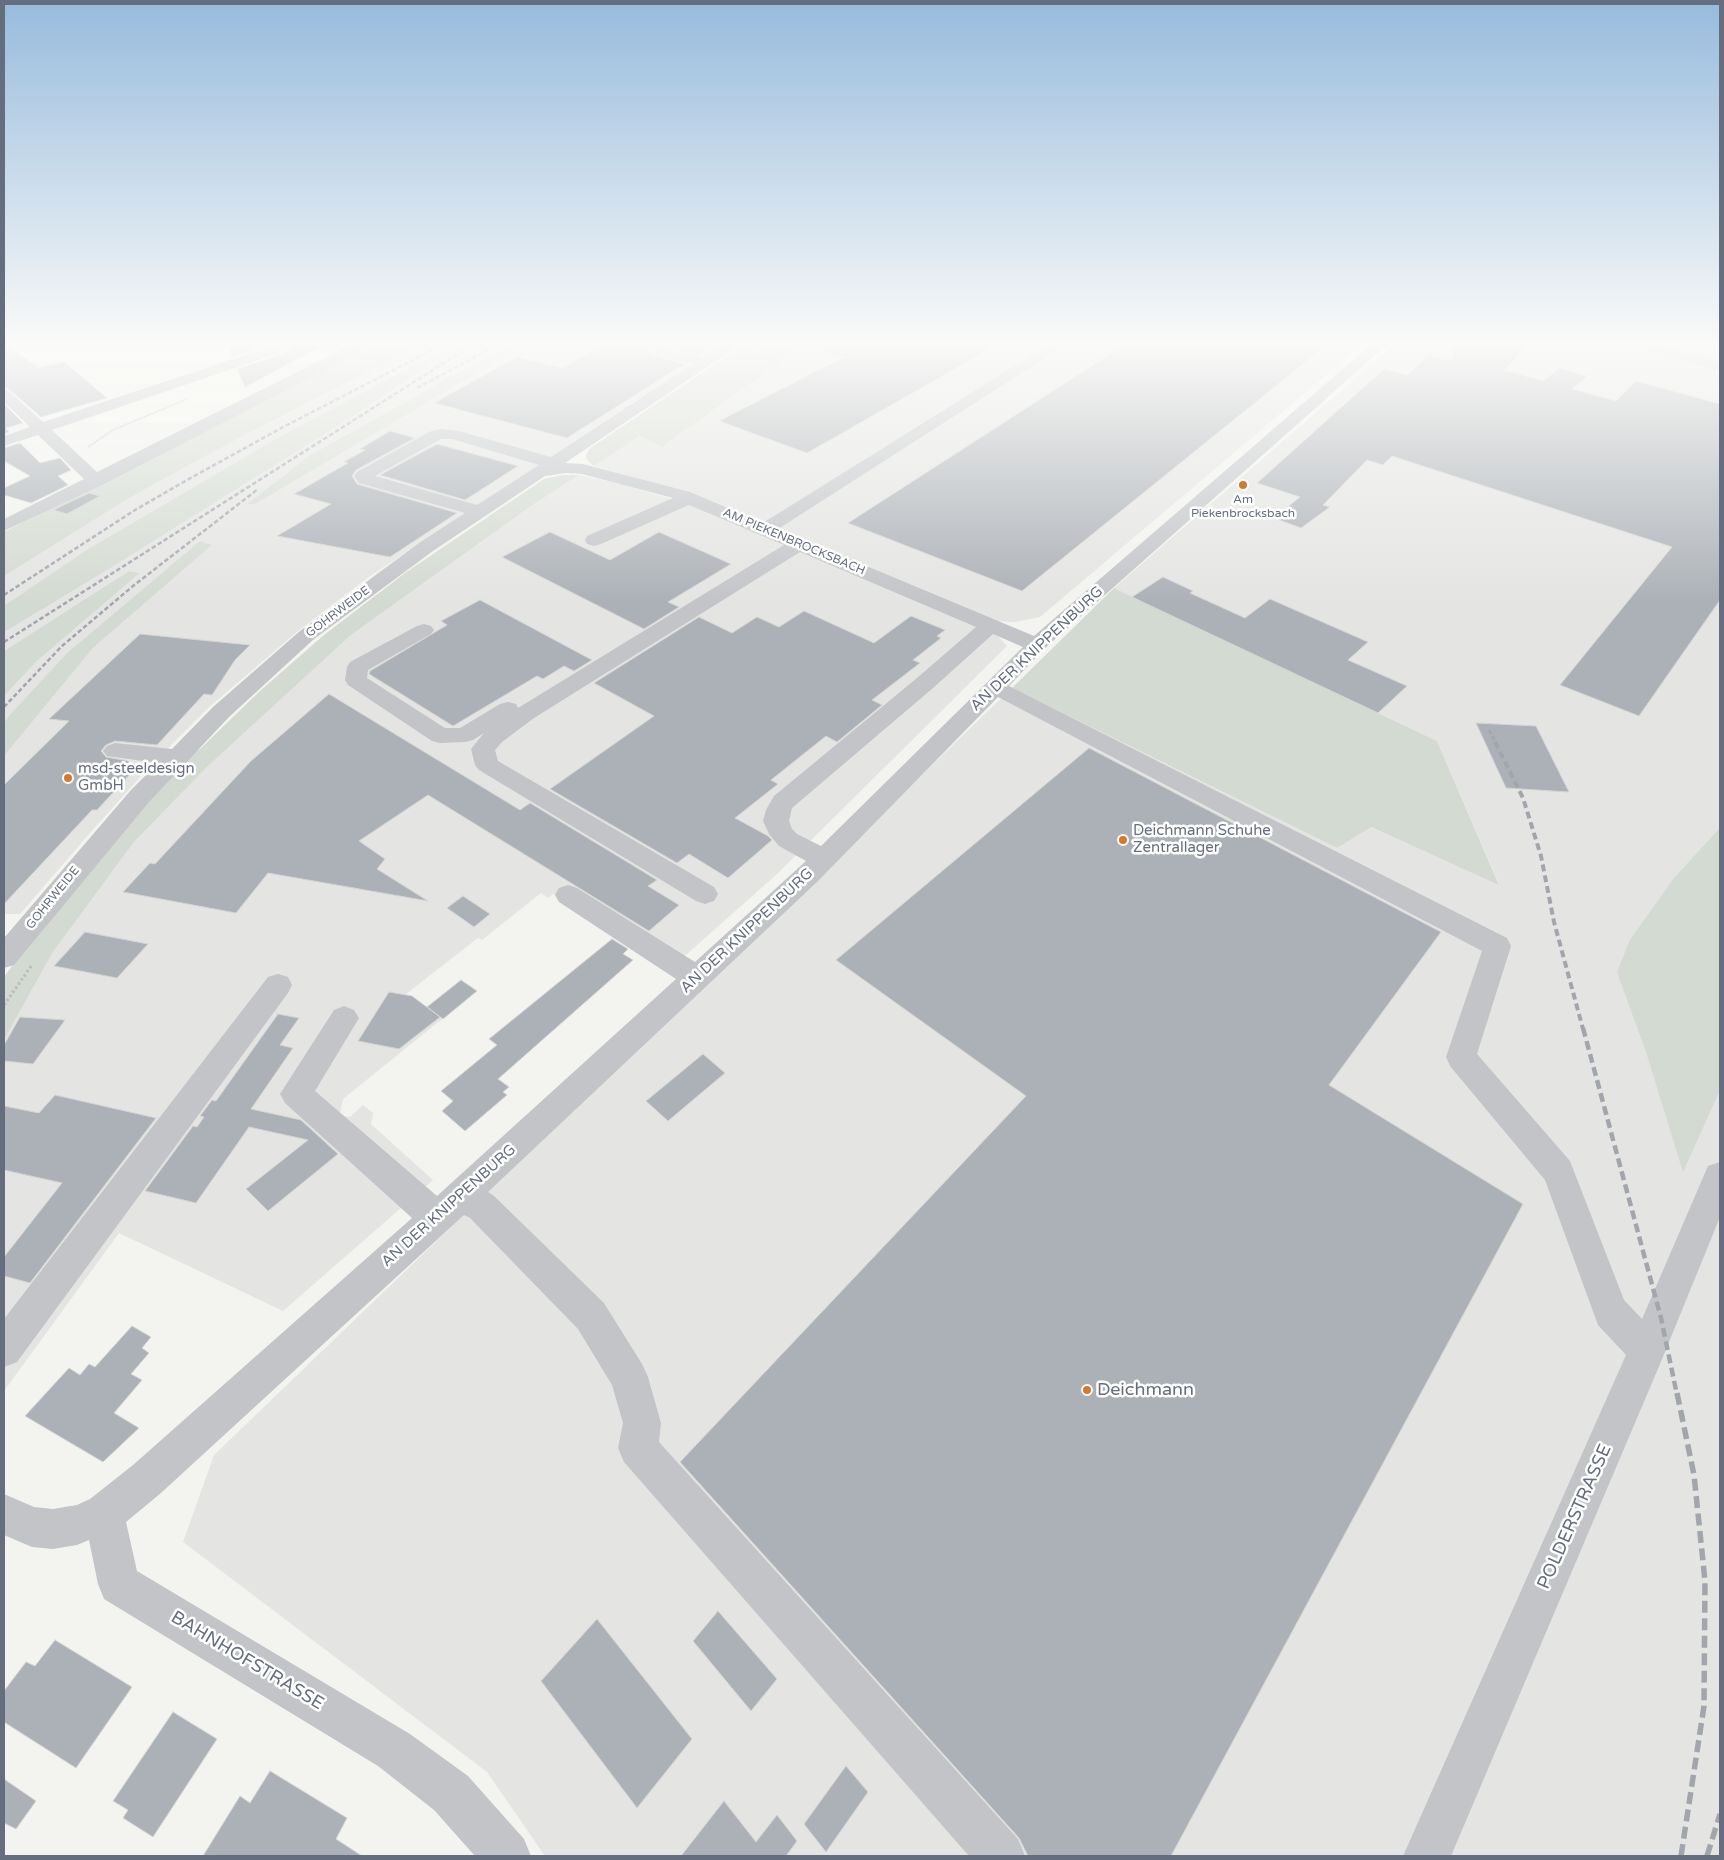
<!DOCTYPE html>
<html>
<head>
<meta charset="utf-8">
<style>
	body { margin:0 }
	#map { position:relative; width:1724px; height:1860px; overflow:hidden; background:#f3f4f0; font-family:"Varela Round",sans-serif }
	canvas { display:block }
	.frame { position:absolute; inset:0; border:5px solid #656e7f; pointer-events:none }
</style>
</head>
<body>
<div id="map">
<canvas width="1724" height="1860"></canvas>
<div class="frame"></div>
</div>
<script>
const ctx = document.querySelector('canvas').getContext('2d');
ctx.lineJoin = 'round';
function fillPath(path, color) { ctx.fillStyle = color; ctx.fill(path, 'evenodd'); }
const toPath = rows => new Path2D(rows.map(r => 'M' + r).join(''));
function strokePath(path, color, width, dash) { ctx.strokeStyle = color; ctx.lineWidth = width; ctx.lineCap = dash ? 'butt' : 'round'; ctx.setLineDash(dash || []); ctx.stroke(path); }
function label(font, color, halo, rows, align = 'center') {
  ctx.font = font + ' "Varela Round",sans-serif'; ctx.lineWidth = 5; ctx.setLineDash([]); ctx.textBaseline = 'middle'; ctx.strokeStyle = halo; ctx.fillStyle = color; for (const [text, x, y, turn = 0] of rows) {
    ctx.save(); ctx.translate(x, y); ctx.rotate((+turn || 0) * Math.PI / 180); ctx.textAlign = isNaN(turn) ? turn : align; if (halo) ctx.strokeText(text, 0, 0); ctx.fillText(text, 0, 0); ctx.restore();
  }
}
fillPath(toPath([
	[427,342,514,342,310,455,248,503,529,342,727,342,370,576,298,631,208,708,152,764,89,834,20,914,4,914,4,756,93,648,212,545,200,542,67,653,4,723,4,696,37,661,140,573,129,571,4,651,4,576,136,494,239,438],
	[808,342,1365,342,1040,617,1015,622,995,621,691,494,594,466,640,436,662,447],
	[1397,342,1720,342,1720,1856,545,1856,487,1772,183,1542,214,1455,1012,688,1337,848,1370,827,1499,884,1437,741,1114,588],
	[579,475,621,484,692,505,998,636,1007,646,776,875,670,969,553,894,548,898,541,893,482,940,478,938,406,994,412,996,442,1019,343,1099,340,1113,344,1116,350,1117,363,1105,373,1113,371,1124,433,1180,283,1311,119,1233,4,1391,4,1040,53,952,134,842,207,767,351,635,534,504]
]), '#e4e4e3');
fillPath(toPath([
	[381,342,427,342,239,438,136,494,4,576,4,532],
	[514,342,529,342,255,504,247,504,310,455],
	[748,342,808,342,662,447,640,436,594,466,587,460,586,456,589,449],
	[445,349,451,350,356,414,107,570,4,632,4,606,87,550,269,443],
	[562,475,579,475,534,504,351,635,207,767,134,842,53,952,4,1040,4,977,42,926,188,756,200,749,261,690,324,635,405,573,544,479],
	[200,541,212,545,93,648,4,756,4,723,10,715,67,653],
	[129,571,140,573,37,661,4,696,4,651],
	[1114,588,1437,741,1499,885,1371,827,1337,848,1012,688],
	[1720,828,1720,1090,1683,1172,1647,1055,1617,972,1630,940,1674,878]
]), '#d3dad1');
const building = toPath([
	[4,342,38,368,64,362,107,398,41,417,10,390,4,387,4,342],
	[226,342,277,342,232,357,229,349,232,348,226,342],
	[288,342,329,342,245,387,237,369,289,352,292,346,288,342],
	[608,342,637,342,640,347,665,359,684,364,567,438,434,403,517,357,563,368,608,342],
	[663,342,717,342,698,355,677,349,663,342],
	[810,342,1002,342,807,453,719,421,844,357,809,347,810,342],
	[1129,342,1330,342,1022,591,848,523,1129,342],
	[1454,342,1530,342,1504,370,1544,381,1559,368,1587,376,1572,389,1616,401,1636,381,1720,404,1720,600,1639,716,1560,685,1672,547,1392,456,1383,465,1367,460,1323,505,1330,507,1301,528,1274,518,1300,497,1257,483,1384,369,1408,375,1428,355,1452,361,1454,342],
	[4,404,23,423,6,428,9,432,4,434,4,404],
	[390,431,415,438,356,470,352,476,357,484,457,513,390,557,277,536,331,504,294,494,348,463,344,462,365,450,360,449,390,431],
	[20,443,40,463,60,458,71,470,58,476,68,485,31,503,4,495,4,488,30,476,4,461,4,448,20,443],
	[437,444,518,466,465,500,380,475,437,444],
	[89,493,100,496,67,514,53,510,89,493],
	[550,532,610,560,659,532,731,564,668,602,679,607,644,629,502,557,550,532],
	[1163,577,1193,591,1190,593,1245,618,1270,599,1368,642,1348,660,1407,686,1378,713,1132,597,1163,577],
	[480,600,592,660,574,671,564,666,543,679,537,676,453,726,369,674,370,671,447,625,441,621,480,600],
	[804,611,874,643,911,616,945,630,937,636,941,638,913,660,920,663,872,700,882,705,837,742,826,736,771,780,778,784,735,818,768,836,772,840,728,878,689,854,677,863,550,789,654,716,594,683,699,617,732,633,757,617,779,627,804,611],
	[140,634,250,645,235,660,212,695,204,694,157,745,115,741,106,745,101,751,106,757,128,761,132,772,97,810,92,810,4,904,4,785,69,721,49,719,140,634],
	[329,694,520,810,530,803,657,880,648,886,679,905,649,931,428,795,359,841,385,859,377,869,428,901,268,873,236,913,123,892,150,863,155,864,251,761,329,694],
	[1476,723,1536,726,1569,792,1506,788,1476,723],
	[1089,748,1441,932,1329,1085,1523,1204,1171,1856,1028,1856,1019,1838,680,1462,1026,1096,836,960,1089,748],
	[463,896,490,914,474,927,447,908,463,896],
	[85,932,148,944,117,978,54,966,85,932],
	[612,939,628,949,623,954,633,960,498,1079,509,1087,503,1092,507,1095,465,1131,442,1111,453,1101,441,1091,497,1045,489,1039,612,939],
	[461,980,477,991,443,1019,427,1007,461,980],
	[389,992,412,996,440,1017,399,1049,358,1041,389,992],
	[278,1014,299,1018,280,1045,293,1048,251,1109,301,1120,338,1154,268,1211,246,1189,308,1140,249,1127,196,1203,145,1191,193,1126,197,1127,204,1117,200,1116,212,1100,216,1101,278,1014],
	[20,1017,65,1020,33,1064,4,1061,4,1045,20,1017],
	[703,1054,725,1073,668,1121,646,1101,703,1054],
	[55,1095,156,1118,30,1283,4,1276,4,1257,62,1183,4,1170,4,1106,39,1113,55,1095],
	[132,1326,151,1337,142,1348,149,1353,131,1374,142,1380,114,1413,139,1428,103,1462,25,1416,69,1368,80,1375,89,1364,95,1367,132,1326],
	[718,1611,777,1679,751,1711,693,1641,718,1611],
	[597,1619,692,1739,637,1808,541,1681,597,1619],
	[55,1640,132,1687,76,1768,4,1722,4,1691,26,1662,35,1666,55,1640],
	[173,1712,217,1739,153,1837,123,1818,128,1810,113,1801,173,1712],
	[846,1766,868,1792,826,1852,804,1824,846,1766],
	[270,1771,347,1818,336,1839,362,1856,203,1856,240,1796,250,1803,270,1771],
	[4,1779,36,1801,16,1829,4,1823,4,1779],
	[724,1801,756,1842,777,1815,797,1841,786,1856,681,1856,724,1801]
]);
fillPath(building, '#acb1b7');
strokePath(building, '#d4d5d3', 1);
strokePath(toPath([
	[755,346,761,342],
	[88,447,113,430,187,399]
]), '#bbbcbf', 2, [1, 1]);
strokePath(toPath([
	[4,1005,32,965]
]), '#bbbcbf', 3, [2.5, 2.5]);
fillPath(toPath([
	[357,342,376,342,374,345,102,485,4,531,4,519,84,479,38,435,4,446,4,436,30,427,4,402,4,389,9,391,43,422,278,344,283,343,288,344,290,347,288,350,52,430,97,472,357,342],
	[639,342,658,342,676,351,703,358,727,342,744,342,565,463,583,464,690,492,763,523,1053,342,1070,342,778,529,1034,636,1374,342,1390,342,1044,649,1009,686,1507,938,1511,946,1477,1054,1570,1161,1624,1300,1642,1319,1708,1166,1720,1162,1720,1217,1660,1364,1451,1856,1403,1856,1626,1355,1598,1325,1545,1180,1450,1066,1446,1057,1482,951,998,697,818,881,488,1192,494,1196,604,1303,642,1364,648,1377,661,1423,659,1442,1018,1839,1025,1856,969,1856,624,1462,618,1448,623,1423,612,1385,578,1329,470,1218,464,1215,161,1493,126,1522,137,1571,410,1734,468,1776,524,1839,531,1856,475,1856,434,1810,378,1766,104,1599,98,1584,89,1540,77,1545,53,1549,32,1547,4,1535,4,1494,34,1507,53,1509,77,1505,90,1499,133,1465,412,1218,285,1103,280,1094,334,1010,344,1006,354,1010,359,1018,315,1091,437,1196,676,979,559,902,555,895,559,888,568,885,577,888,695,962,806,861,779,846,769,834,763,821,766,810,774,796,917,678,976,627,800,552,534,718,502,742,495,750,498,761,714,887,718,894,714,901,705,904,696,901,479,770,475,765,471,749,484,733,473,740,465,742,440,743,432,741,348,685,345,680,347,667,350,662,417,626,424,624,431,626,434,630,431,634,368,670,367,678,445,728,460,728,500,704,508,702,516,704,518,708,784,545,689,505,601,544,594,546,587,544,585,540,587,536,673,498,582,474,566,473,545,476,433,551,314,639,229,717,149,802,14,965,4,968,4,938,131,790,158,763,107,756,103,751,107,746,115,743,172,749,213,707,300,631,419,543,465,513,359,483,354,476,357,472,429,432,441,429,459,431,551,457,693,364,666,357,641,345,639,342],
	[441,439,452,439,539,465,477,505,375,476,441,439],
	[993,634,1023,647,821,846,797,834,792,829,789,821,792,808,933,688,993,634],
	[1622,342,1646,342,1720,362,1720,371,1624,345,1622,342],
	[278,974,288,977,292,985,288,993,17,1362,4,1367,4,1319,268,977,278,974]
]), '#c2c4c8');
strokePath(toPath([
	[417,388,503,342],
	[4,595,135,510,187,480,285,426,448,342],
	[4,642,477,342],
	[4,707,62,646,133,586,258,489],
	[1489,730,1496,743]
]), '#a2a6ac', 2.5, [4.5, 2.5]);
strokePath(toPath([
	[1495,742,1523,798,1541,856,1554,922,1583,1029]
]), '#a2a6ac', 4, [7, 4]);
strokePath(toPath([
	[1583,1028,1661,1318,1677,1395]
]), '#a2a6ac', 4.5, [9, 4.5]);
strokePath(toPath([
	[1677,1393,1694,1475,1705,1581,1704,1706,1681,1856],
	[1707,1856,1720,1814]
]), '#a2a6ac', 5.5, [12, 5.5]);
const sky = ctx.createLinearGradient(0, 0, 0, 603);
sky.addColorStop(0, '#97bbdd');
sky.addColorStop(0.57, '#fafaf8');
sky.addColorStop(1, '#fafaf800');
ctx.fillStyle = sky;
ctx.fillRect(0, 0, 1724, 603);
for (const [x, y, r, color] of [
	[1243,485,5,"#d5792e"],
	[68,778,5,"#d5792e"],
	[1123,840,5,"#d5792e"],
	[1087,1390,5,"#d5792e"]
]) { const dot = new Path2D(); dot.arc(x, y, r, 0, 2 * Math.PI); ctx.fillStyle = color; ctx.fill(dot); strokePath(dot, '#fff', 2); }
label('12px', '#656e7f', '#fff', [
	["Am",1243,500],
	["Piekenbrocksbach",1243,514]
]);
label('12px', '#656e7f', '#fff', [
	["AM PIEKENBROCKSBACH",794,542,23],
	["GOHRWEIDE",338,612,-37],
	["GOHRWEIDE",53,898,-51]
]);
label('15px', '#656e7f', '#fff', [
	["AN DER KNIPPENBURG",1037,649,-43],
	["AN DER KNIPPENBURG",747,931,-43],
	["AN DER KNIPPENBURG",449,1206,-42]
]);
label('15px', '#656e7f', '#fff', [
	["msd-steeldesign",78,769],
	["GmbH",78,786],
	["Deichmann Schuhe",1133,831],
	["Zentrallager",1133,848]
], 'left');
label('18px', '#656e7f', '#fff', [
	["Deichmann",1097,1390]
], 'left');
label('18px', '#656e7f', '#fff', [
	["POLDERSTRASSE",1575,1517,-66],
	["BAHNHOFSTRASSE",247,1661,31]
]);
</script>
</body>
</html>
